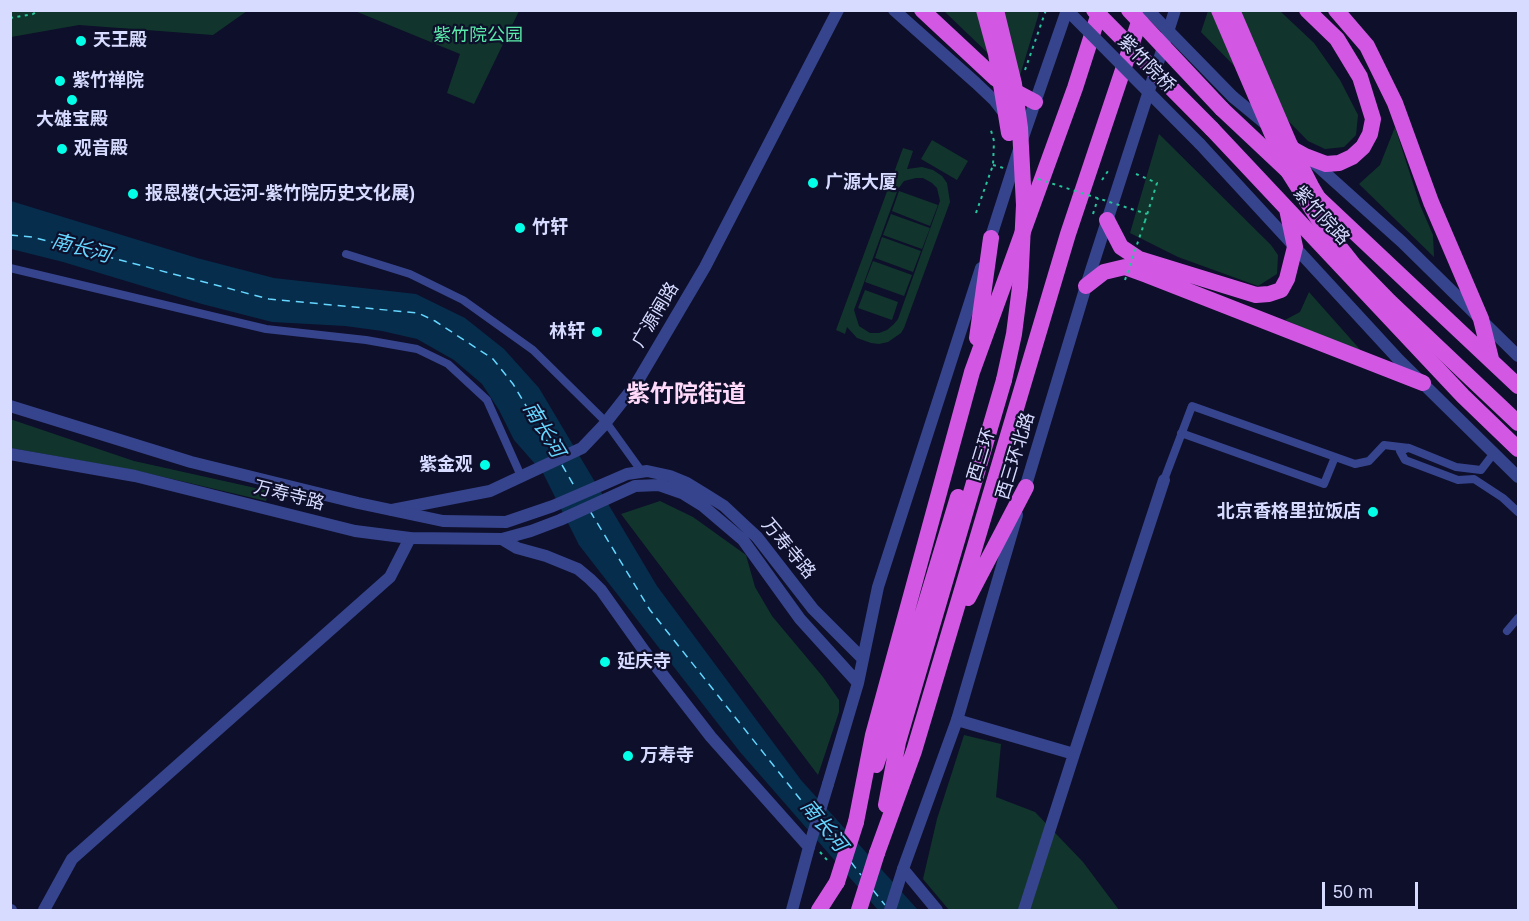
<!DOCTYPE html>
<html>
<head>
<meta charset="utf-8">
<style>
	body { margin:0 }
	#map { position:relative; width:1529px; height:921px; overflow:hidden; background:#0e0f2a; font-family:Helvetica,sans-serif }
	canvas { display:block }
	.frame { position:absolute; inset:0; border:12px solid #d7dbff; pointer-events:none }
	.scale { position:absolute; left:1322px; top:882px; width:96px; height:27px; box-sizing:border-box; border:3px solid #d7dbff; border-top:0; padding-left:8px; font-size:18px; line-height:21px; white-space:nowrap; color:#d7dbff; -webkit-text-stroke:4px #0e0f2a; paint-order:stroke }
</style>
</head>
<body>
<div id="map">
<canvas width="1529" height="921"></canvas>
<div class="frame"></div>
<div class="scale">50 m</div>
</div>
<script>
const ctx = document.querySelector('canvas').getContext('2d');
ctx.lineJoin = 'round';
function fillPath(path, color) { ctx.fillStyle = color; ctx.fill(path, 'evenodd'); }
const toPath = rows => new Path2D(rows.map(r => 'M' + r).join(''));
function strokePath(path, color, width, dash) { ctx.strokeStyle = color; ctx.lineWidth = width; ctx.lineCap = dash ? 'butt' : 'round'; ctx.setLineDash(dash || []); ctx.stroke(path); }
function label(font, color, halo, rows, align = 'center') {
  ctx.font = font + ' Helvetica,"Noto Sans SC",sans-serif'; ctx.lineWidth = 4.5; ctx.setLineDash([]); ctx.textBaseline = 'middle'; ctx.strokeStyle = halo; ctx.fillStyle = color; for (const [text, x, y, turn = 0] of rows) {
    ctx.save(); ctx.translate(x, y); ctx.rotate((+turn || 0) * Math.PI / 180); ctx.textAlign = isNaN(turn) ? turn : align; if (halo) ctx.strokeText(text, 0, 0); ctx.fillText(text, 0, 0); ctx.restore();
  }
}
fillPath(toPath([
	[11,10,247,10,247,11,213,35,79,25,11,37],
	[355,11,519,10,519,11,474,104,447,93,460,54],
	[944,11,1037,11,1039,13,1018,82],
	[1208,11,1280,11,1314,43,1340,80,1358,115,1356,135,1344,147,1325,149,1308,141,1201,32],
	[1395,127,1420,205,1433,235,1434,257,1359,184,1380,165],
	[1159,134,1271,245,1278,255,1277,274,1258,286,1178,257,1130,233],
	[932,140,968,161,957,180,921,159],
	[903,148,913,151,907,169,922,167,933,170,942,176,947,183,950,202,904,328,901,333,888,342,879,344,871,343,857,338,847,327,845,334,836,330],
	[916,178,923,178,932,183,937,188,940,201,898,319,894,324,887,330,879,333,870,333,859,326,854,310,898,189,904,181],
	[899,191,938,205,930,226,892,211],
	[891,214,930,228,922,249,883,235],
	[882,237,921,251,913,272,875,258],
	[873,261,912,275,904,296,865,282],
	[865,290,898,302,892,320,858,308],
	[1309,292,1364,354,1285,320,1300,312],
	[10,419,134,461,269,491,266,501,138,471,11,448],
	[660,501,693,517,746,555,755,587,772,616,823,677,839,700,839,712,818,775,621,514],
	[964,735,1001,744,996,797,1035,812,1083,862,1119,910,949,910,923,879,937,819]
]), '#11352c');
fillPath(toPath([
	[11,201,197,258,274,278,416,294,465,318,504,349,539,388,657,586,801,780,918,910,878,910,740,752,579,545,543,473,514,440,499,410,482,384,454,360,417,339,382,331,345,326,272,322,202,304,63,262,11,249]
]), '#062d4b');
strokePath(toPath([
	[10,235,32,237,269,299,418,313,435,321,493,359,513,384,556,456],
	[562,465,576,489],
	[590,511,650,610,812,814],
	[821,824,840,849],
	[851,862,861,875],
	[873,890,885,905]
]), '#65d6ff', 1.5, [8, 6]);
strokePath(toPath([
	[10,18,33,14,39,10],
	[1025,70,1046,10],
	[1136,174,1157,183,1145,221],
	[1102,180,1108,171],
	[976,213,993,165,994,141,990,127],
	[1093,214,1098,198],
	[820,852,828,861]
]), '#26c49c', 2, [3, 4.5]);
strokePath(toPath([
	[346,254,410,274,463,300,533,350,606,422,642,472],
	[10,268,266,329,366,340,417,349,448,364,487,400,521,476],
	[1181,433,1324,484,1335,457],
	[1408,448,1400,451,1405,460,1458,480,1474,479,1503,498,1518,512],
	[1164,480,1192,406,1355,464,1369,461,1384,445,1409,448,1456,467,1481,470,1494,453],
	[1507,631,1518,618]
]), '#36448d', 8);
strokePath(toPath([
	[392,510,490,491,582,448,603,426,636,384,705,267,838,10],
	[957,720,1074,754,1024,910],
	[1074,754,1164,480],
	[903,869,937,910],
	[10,910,11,910],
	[44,910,72,859,390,577,410,538]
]), '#36448d', 12);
strokePath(toPath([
	[894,10,976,83,995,101,1005,114],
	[1233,97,1267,125],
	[1200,144,1399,360,1518,477],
	[1313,162,1402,242,1518,356],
	[988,246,1022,140,1067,10],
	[10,406,191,462,358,503,443,521,506,522,553,506,627,474,647,471,670,476,687,483,705,494,724,506,741,522,757,537,813,609,863,659],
	[10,454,135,476,355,531,410,538,502,539,531,531,560,520,635,486,659,485,682,493,703,506,743,540,800,619,858,683],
	[1023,495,1086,286,1175,10],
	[502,539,517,548,546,556,578,569,590,579,601,590,645,652,711,737,809,847,792,910],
	[828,784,858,683,878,587,981,268],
	[890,910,903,869,957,720,1017,515]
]), '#36448d', 12);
strokePath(toPath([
	[922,10,995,78,1018,93,1035,102],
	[1336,10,1367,46,1395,103,1431,202,1481,319,1491,359],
	[1222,109,1289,172],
	[1212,129,1463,396,1518,449],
	[1287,146,1305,156,1326,164,1339,163,1352,157,1363,147,1370,134,1373,119,1360,77,1337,39,1307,10],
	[1315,195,1518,386],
	[1107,220,1121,247,1139,259,1256,295,1269,294,1281,290,1287,279,1295,247,1287,209],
	[1086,286,1104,272,1125,267,1147,275,1423,383],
	[977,338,991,238],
	[968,598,1026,487],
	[876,765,885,738,958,497],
	[886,805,898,742,1004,380],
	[856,822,873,735,972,372,1075,88,1100,10],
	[877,853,914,751,1068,234,1143,10],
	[819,910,837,882]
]), '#d258e3', 16);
strokePath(toPath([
	[993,165,1007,169],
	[1038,179,1147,214],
	[1125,280,1145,221]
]), '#26c49c', 2, [3, 4.5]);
strokePath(toPath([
	[1067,10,1200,144],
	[1148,10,1233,97],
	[809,847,828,784]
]), '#36448d', 12);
strokePath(toPath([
	[984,10,996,54,1009,133],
	[996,10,1014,84,1020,128,1024,205,1020,287,1014,334,1004,380],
	[1094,10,1212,129],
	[1129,10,1222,109],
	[1219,10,1288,171,1322,225,1353,264,1389,301,1518,423],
	[1232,10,1289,143,1311,186,1324,208],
	[837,882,856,822],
	[859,910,877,853]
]), '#d258e3', 16);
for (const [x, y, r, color] of [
	[81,41,6,"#03ffe7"],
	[60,81,6,"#03ffe7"],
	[72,100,6,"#03ffe7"],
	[62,149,6,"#03ffe7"],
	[813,183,6,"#03ffe7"],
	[133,194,6,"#03ffe7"],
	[520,228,6,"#03ffe7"],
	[597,332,6,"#03ffe7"],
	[485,465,6,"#03ffe7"],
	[1373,512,6,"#03ffe7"],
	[605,662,6,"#03ffe7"],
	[628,756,6,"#03ffe7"]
]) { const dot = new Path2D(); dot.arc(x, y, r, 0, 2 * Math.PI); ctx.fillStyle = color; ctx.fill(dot); strokePath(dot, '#0e0f2a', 2); }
label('18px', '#59e9a9', '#0e0f2a', [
	["紫竹院公园",478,36]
]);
label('bold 18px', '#d7dbff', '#0e0f2a', [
	["天王殿",93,41],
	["紫竹禅院",72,81],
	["大雄宝殿",72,120,"center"],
	["观音殿",74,149],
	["广源大厦",825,183],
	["报恩楼(大运河-紫竹院历史文化展)",145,194],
	["竹轩",532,228],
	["林轩",585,332,"right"],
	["紫金观",473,465,"right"],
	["北京香格里拉饭店",1361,512,"right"],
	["延庆寺",617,662],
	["万寿寺",640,756]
], 'left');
label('18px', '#d7dbff', '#0e0f2a', [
	["紫竹院桥",1146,64,45],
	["紫竹院路",1321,216,47],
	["广源闸路",656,315,-59],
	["西三环",982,455,-73],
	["西三环北路",1016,456,-73],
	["万寿寺路",289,496,14],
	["万寿寺路",788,549,50]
]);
label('italic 20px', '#65d6ff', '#0e0f2a', [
	["南长河",81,249,15],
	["南长河",543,430,59],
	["南长河",823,826,51]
]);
label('bold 24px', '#ffd9f9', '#0e0f2a', [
	["紫竹院街道",686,395]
]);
</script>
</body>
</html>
